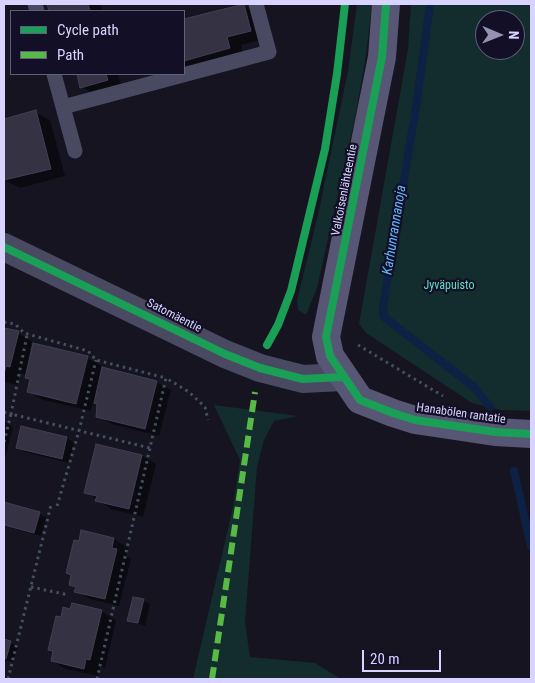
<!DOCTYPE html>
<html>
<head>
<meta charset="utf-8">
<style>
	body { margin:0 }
	#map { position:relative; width:535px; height:683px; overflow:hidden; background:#161421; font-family:"Roboto Condensed",sans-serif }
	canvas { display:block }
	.frame { position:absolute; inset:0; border:5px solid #d9d4ff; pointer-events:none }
	.legend { position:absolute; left:10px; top:10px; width:175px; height:65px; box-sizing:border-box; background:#130f26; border:1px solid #625e7d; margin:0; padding:6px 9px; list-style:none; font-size:15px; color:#d9d4ff }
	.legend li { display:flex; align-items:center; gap:10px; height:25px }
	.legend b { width:25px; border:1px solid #625e7d }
	.north { position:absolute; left:475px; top:10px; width:50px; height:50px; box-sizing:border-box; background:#130f26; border:1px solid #625e7d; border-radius:50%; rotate:91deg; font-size:14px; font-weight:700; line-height:20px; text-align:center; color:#d9d4ff }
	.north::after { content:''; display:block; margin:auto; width:18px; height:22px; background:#9591b1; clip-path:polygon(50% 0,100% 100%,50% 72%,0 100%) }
	.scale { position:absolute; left:362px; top:650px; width:79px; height:22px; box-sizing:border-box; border:2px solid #d9d4ff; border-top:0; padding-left:6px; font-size:15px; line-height:18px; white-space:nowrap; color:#d9d4ff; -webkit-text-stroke:4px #130f26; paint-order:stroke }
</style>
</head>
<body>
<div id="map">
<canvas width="535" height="683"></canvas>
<div class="frame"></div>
<ul class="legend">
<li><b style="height:6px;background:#1a9f57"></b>Cycle path</li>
<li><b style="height:6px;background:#58b947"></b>Path</li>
</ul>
<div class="north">N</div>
<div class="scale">20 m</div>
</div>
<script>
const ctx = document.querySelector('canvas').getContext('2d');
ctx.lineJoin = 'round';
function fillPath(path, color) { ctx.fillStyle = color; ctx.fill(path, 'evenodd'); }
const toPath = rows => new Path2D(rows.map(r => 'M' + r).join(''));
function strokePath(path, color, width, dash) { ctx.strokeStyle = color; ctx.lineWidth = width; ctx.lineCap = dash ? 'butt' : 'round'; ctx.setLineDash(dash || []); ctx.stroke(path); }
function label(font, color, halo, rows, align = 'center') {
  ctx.font = font + ' "Roboto Condensed",sans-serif'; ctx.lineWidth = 4.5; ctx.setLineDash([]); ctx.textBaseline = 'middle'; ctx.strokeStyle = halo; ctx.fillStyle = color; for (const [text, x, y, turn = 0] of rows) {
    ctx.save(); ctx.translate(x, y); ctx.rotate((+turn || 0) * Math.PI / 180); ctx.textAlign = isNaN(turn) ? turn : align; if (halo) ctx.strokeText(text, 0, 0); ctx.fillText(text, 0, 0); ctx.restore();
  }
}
fillPath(toPath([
	[357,4,372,4,366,55,355,118,317,288,306,315,298,310,297,300,318,215,348,71],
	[411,4,531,4,531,411,501,410,472,403,366,333,359,324,408,49],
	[485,20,515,20,515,50,485,50],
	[214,405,298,416,274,421,264,440,257,467,245,622,250,657,315,663,341,679,193,679,233,507,240,460]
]), '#132c2d');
fillPath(toPath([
	[48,4,100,4,102,11,50,11],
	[243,5,258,13,265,39,241,45,244,56,184,72,184,21],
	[77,74,118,74,122,88,96,95,82,87],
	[35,112,50,120,65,176,20,188,5,180,4,174,4,120],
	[4,329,18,333,32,341,29,357,87,358,102,366,101,368,156,382,171,390,159,436,112,424,98,416,98,404,93,401,91,411,43,400,28,391,31,380,26,377,27,375,20,373,17,385,4,382],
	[4,421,13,427,5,459,4,459],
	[22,428,67,438,74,443,69,463,25,452,17,448],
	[97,446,142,456,156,464,143,517,111,509,86,492],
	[4,503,47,517,41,536,4,526],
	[114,539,128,548,126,556,131,559,119,606,90,599,76,591,77,588,70,585,80,542],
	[143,600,150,604,145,626,129,620],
	[71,610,101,611,116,620,105,668,100,667,98,676,66,669,52,661,54,652,49,649],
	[4,641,18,646,13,662,4,660]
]), '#0007');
strokePath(toPath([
	[430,4,417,101,383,307,384,317,474,387,490,407],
	[514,471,531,546]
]), '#0d2144', 8);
const building = toPath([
	[47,4,88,4,90,11,49,11,47,4],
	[244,4,251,31,227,37,230,48,184,61,184,19,244,4],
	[77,74,106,74,108,80,80,88,77,74],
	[36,110,51,169,4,180,4,119,36,110],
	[4,328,19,331,10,367,6,366,4,374,4,328],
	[33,343,88,356,76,404,27,392,30,379,25,378,33,343],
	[102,367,157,381,145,429,96,417,97,404,94,403,102,367],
	[21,426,67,437,62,459,16,448,21,426],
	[96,444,142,455,129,509,95,501,97,496,84,493,96,444],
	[4,502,40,512,34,533,4,525,4,502],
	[81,530,114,538,112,548,117,549,105,599,74,592,76,587,69,585,71,575,66,573,74,540,79,541,81,530],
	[133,597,144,599,138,623,127,621,133,597],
	[72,603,102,610,90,660,86,659,84,669,51,661,53,651,48,650,56,616,61,617,63,607,70,609,72,603],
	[4,639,11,641,6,659,4,658,4,639]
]);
fillPath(building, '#343243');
strokePath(building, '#433f54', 1);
strokePath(toPath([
	[4,322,15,324,24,333,88,351,96,360,166,378],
	[358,345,443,396],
	[4,412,11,414,27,335],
	[4,442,11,414,150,448],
	[57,506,79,431,96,360],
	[31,587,69,595],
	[8,679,51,505],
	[97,679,166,378,189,392,205,407,208,420]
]), '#44505f', 3, [2.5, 4]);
strokePath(toPath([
	[35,4,37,11],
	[54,74,75,151],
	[63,107,269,52,256,4]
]), '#4a4962', 15);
strokePath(toPath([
	[4,247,225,354,260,368,303,379,342,377]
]), '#4a4962', 28);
strokePath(toPath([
	[386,4,382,57,326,337,330,356,360,400,393,413,415,420,495,432,531,434]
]), '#575674', 28);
strokePath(toPath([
	[212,679,255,392]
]), '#58b947', 6, [12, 6]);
strokePath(toPath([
	[386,4,382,57,326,337,330,356,360,400,393,413,415,420,495,432,531,434],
	[4,247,225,354,260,368,303,379,342,377],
	[267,345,278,325,291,291,325,149,337,74,345,4]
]), '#1a9f57', 8);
label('12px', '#d9d4ff', '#130f26', [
	["Valkoisenlähteentie",345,190,-79],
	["Satomäentie",174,316,27],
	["Hanabölen rantatie",461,414,8]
]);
label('12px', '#5fe0c0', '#130f26', [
	["Jyväpuisto",449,286]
]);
label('italic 14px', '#62b6ff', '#130f26', [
	["Karhunrannanoja",395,230,-81]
]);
</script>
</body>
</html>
